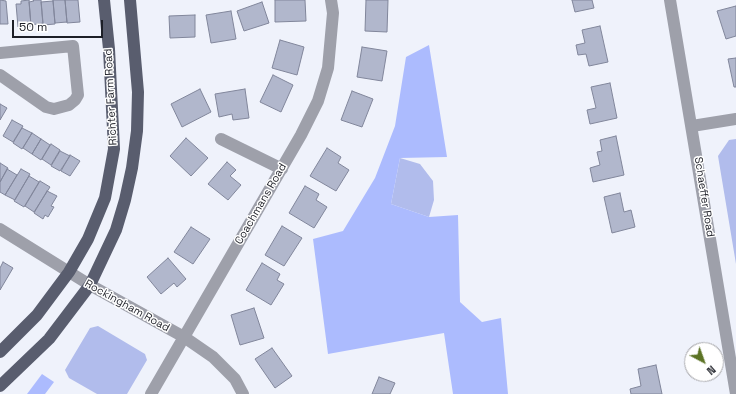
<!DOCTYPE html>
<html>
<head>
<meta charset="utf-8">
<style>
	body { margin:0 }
	#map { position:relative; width:736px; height:394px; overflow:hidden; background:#eff2fb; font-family:"Space Grotesk",sans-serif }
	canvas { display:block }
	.north { position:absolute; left:684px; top:342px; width:40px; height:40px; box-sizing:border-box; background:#fff; border:1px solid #a5a5a9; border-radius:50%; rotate:139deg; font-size:11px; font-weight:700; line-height:16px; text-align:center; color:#1d1f27 }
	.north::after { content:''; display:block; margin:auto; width:14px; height:18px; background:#5c7325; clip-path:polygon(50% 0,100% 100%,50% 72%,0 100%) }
	.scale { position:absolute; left:12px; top:20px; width:91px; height:18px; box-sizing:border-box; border:2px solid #1d1f27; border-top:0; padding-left:5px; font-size:12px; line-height:14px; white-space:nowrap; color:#1d1f27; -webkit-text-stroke:3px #fff; paint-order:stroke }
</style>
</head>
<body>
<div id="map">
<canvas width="736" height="394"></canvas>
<div class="north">N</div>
<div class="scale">50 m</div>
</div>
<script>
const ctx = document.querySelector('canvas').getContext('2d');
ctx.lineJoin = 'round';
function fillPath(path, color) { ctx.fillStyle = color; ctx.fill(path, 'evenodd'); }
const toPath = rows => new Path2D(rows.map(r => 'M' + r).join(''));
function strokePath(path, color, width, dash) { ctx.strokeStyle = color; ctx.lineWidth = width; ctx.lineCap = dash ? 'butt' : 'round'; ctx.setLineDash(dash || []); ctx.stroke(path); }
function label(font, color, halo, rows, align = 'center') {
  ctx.font = font + ' "Space Grotesk",sans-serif'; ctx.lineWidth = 3; ctx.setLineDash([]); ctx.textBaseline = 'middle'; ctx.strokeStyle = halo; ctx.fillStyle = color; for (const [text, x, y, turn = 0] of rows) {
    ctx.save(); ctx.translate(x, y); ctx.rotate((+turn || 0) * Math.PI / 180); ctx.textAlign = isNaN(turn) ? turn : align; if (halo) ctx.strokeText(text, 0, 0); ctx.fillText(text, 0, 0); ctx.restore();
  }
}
fillPath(toPath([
	[736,139,736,264,718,156,729,140],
	[400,158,420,164,433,181,434,200,429,217,391,204],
	[98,326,145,354,147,360,127,394,97,394,69,378,65,370,90,328]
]), '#b1bcec');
fillPath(toPath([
	[429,45,447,157,400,158,391,204,429,217,458,215,460,302,482,322,501,318,508,394,453,394,444,333,328,354,313,239,343,231,375,178,395,126,406,57],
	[42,374,54,382,45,394,27,394]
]), '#acbbfe');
const building = toPath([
	[0,0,6,1,8,24,0,24,0,0],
	[29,0,31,26,18,27,16,4,21,4,21,1,29,0],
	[33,0,41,0,43,23,31,25,29,2,34,1,33,0],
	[53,0,65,0,67,22,55,23,53,0],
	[65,0,78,0,80,22,67,23,65,0],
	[275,0,305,0,306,21,275,22,275,0],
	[366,0,388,0,387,32,365,31,366,0],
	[572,0,592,0,594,8,575,12,572,0],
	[53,1,55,24,43,25,41,2,53,1],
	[262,2,269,23,244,31,237,11,262,2],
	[736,6,736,36,726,39,717,11,736,6],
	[231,11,236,39,211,43,206,15,231,11],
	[195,15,195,37,170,38,169,16,195,15],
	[600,26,608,62,589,66,586,54,578,55,576,45,585,43,582,30,600,26],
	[280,40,304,47,297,75,272,68,280,40],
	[362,47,387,51,382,81,357,77,362,47],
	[736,58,736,87,734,87,728,59,736,58],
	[273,75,293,85,281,112,260,102,273,75],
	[610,83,617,118,590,124,587,110,596,108,591,87,610,83],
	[200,89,211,112,182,127,171,104,200,89],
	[245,89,249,118,233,120,232,114,219,117,215,94,245,89],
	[352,91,373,99,362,127,341,120,352,91],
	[0,104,7,108,0,120,0,104],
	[12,120,23,126,13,142,3,136,12,120],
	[22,128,32,133,22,149,13,143,22,128],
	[32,133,41,139,32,154,23,148,32,133],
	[616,136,624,175,593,182,590,168,600,165,597,152,602,151,600,140,616,136],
	[186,138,208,158,191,176,170,156,186,138],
	[41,139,50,145,41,160,32,154,41,139],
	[51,144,60,150,51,165,42,159,51,144],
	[327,148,341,157,338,163,349,170,336,191,310,176,327,148],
	[60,151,70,156,60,171,51,166,60,151],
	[70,155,80,161,70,176,61,171,70,155],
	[227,162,236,170,230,176,241,185,228,200,208,184,227,162],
	[0,163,8,168,0,182,0,163],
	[7,169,17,175,5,195,0,192,0,182,7,169],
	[21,169,30,174,15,200,5,195,21,169],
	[29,176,39,182,24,207,14,201,29,176],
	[40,181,50,187,34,212,25,206,40,181],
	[305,186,319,194,316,200,327,207,314,228,289,213,305,186],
	[47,191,57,196,51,206,54,207,48,217,45,215,43,219,34,213,47,191],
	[620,193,624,212,631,210,635,227,612,233,604,197,620,193],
	[282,226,302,238,284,266,265,255,282,226],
	[191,227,210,239,193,264,174,252,191,227],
	[168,258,186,279,177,287,174,283,161,294,147,277,168,258],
	[3,262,13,268,0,290,0,268,3,262],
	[262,263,280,274,277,280,284,284,271,305,246,290,262,263],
	[254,308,264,338,240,345,231,315,254,308],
	[272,348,292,376,275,388,255,359,272,348],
	[656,365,662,394,631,394,630,389,641,386,638,369,656,365],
	[379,377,395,383,390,394,372,394,379,377]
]);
fillPath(building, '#b1b7cc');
strokePath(building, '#81869b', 1);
strokePath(toPath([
	[670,0,736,394],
	[0,53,73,46,78,95,75,100,69,105,54,109,46,107,0,75],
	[692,126,736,119],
	[221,139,282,169],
	[0,229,90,285,184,337,213,357,235,379,243,394],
	[151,394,301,135,318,101,328,68,333,13,331,0]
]), '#9ea0aa', 12);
strokePath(toPath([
	[0,352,37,315,69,272,88,239,105,198,114,149,109,49,104,0],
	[0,386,49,339,90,285,116,230,125,200,132,168,137,131,138,92,130,0]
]), '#595d6e', 12);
label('11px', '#1d1f27', '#fff', [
	["Richter Farm Road",111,97,-93],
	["Schaeffer Road",704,197,81],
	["Coachmans Road",261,204,-60],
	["Rockingham Road",127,306,29]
]);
</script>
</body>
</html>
